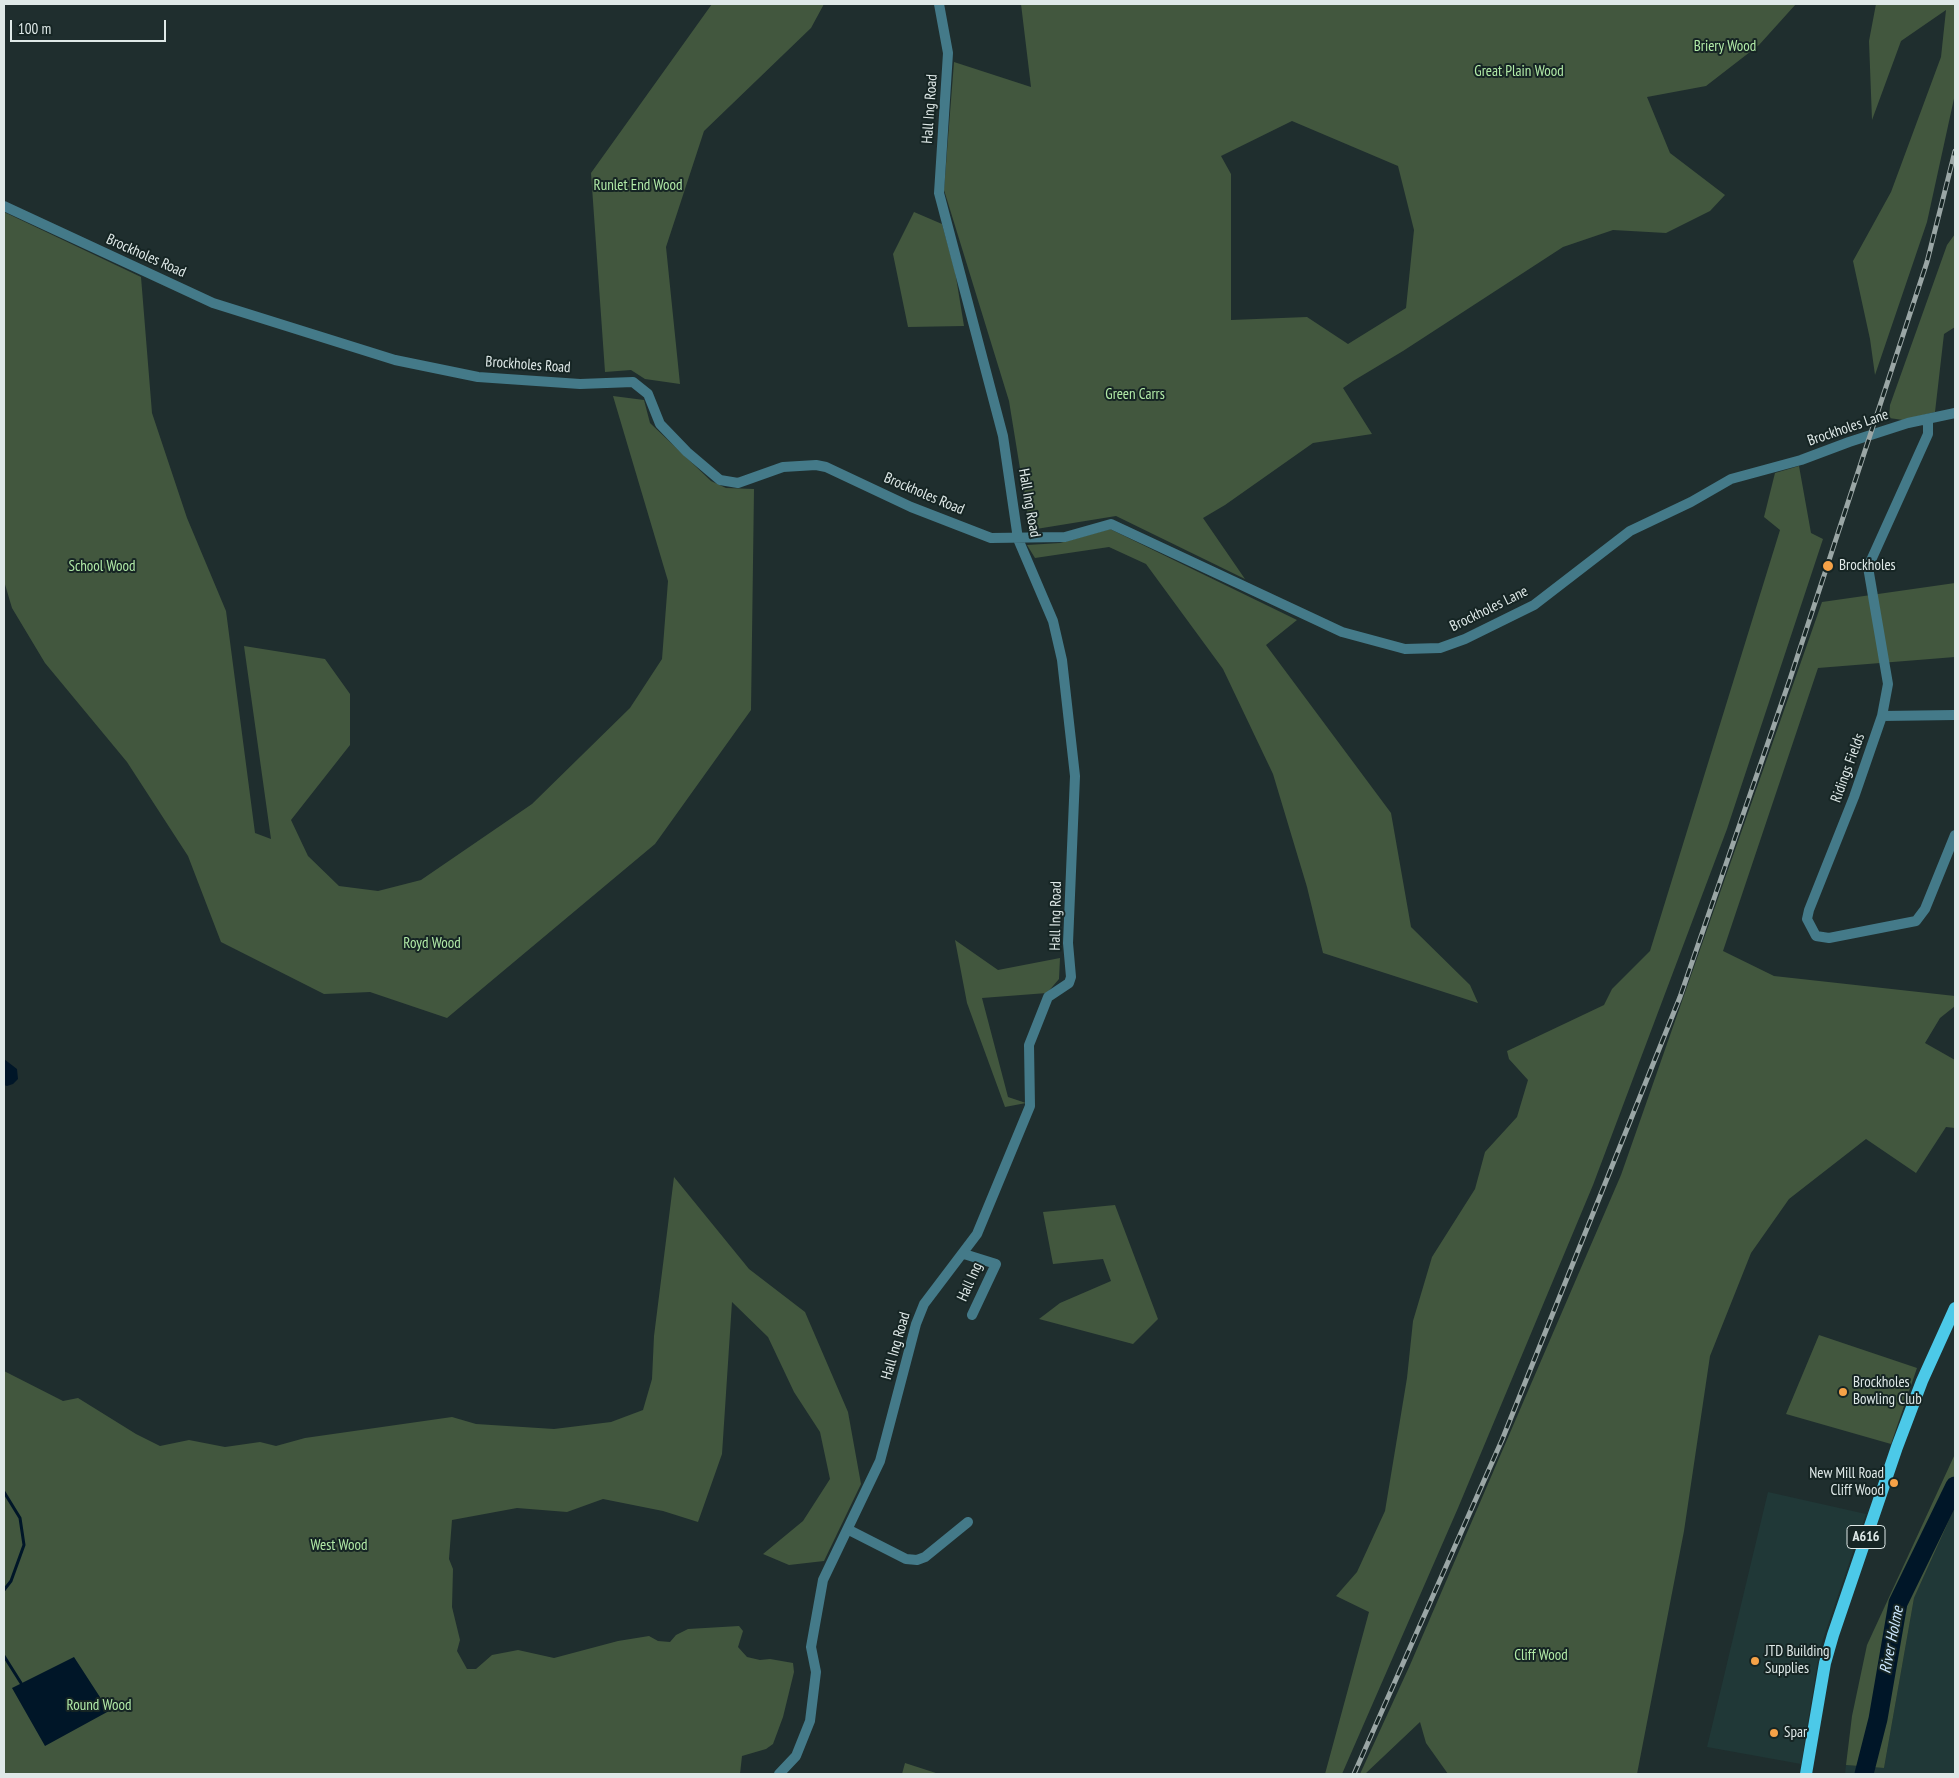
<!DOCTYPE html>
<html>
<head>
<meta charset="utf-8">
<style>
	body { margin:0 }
	#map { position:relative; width:1959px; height:1778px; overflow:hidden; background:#1f2e2e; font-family:"PT Sans Narrow",sans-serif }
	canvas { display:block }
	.frame { position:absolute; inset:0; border:5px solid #dfe9e8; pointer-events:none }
	.scale { position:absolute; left:10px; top:20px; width:156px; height:22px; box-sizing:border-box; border:2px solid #dfe9e8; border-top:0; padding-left:6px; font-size:15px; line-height:18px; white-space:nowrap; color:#dfe9e8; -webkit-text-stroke:4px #162524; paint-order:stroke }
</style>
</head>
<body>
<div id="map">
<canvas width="1959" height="1778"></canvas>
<div class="frame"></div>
<div class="scale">100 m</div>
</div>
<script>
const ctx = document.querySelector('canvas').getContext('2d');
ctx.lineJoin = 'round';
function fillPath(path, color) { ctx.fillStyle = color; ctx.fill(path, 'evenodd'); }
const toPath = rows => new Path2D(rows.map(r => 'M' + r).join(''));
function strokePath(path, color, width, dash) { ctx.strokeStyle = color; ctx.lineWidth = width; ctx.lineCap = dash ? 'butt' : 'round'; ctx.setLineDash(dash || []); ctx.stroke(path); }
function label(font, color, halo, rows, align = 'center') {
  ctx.font = font + ' "PT Sans Narrow",sans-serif'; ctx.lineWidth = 4; ctx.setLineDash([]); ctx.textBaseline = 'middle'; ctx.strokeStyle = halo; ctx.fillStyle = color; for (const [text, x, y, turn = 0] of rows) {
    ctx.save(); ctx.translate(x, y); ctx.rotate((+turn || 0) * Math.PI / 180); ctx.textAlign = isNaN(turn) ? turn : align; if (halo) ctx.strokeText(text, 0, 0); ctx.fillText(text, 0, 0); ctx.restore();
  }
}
fillPath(toPath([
	[1768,1492,1866,1514,1820,1648,1801,1764,1707,1747],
	[1955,1507,1955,1774,1845,1774,1846,1765,1884,1768,1914,1598]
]), '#203837');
fillPath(toPath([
	[712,4,824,4,811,28,704,131,666,247,680,384,645,379,631,370,605,372,591,173],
	[1021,4,1796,4,1759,45,1706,86,1647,97,1670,153,1725,195,1710,211,1666,233,1613,230,1563,247,1403,351,1353,381,1343,388,1372,434,1313,443,1225,505,1203,518,1245,579,1116,516,1030,530,1009,401,944,190,954,62,1031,87],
	[1292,121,1398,166,1414,230,1406,308,1348,344,1307,317,1231,320,1231,174,1221,156],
	[1876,4,1955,4,1955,94,1927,222,1875,375,1870,339,1853,261,1891,192,1941,57,1946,10,1901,41,1872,120,1869,41],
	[4,212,141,277,152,413,187,518,226,611,255,833,271,839,244,646,325,659,350,694,350,745,291,820,308,856,339,886,378,891,421,880,532,804,630,708,662,659,668,581,613,396,644,400,650,423,711,481,726,488,754,489,751,710,655,844,447,1018,370,992,324,994,221,942,188,856,127,762,45,663,12,608,4,581],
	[914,212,942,224,955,271,964,326,908,327,893,254],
	[1955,234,1955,327,1944,334,1935,412,1903,420,1889,418,1890,405,1947,245],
	[1799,466,1811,533,1823,539,1727,829,1593,1185,1458,1508,1342,1774,1325,1774,1369,1612,1336,1596,1357,1572,1385,1511,1407,1378,1413,1321,1432,1257,1475,1189,1485,1152,1517,1117,1528,1080,1509,1059,1507,1051,1604,1005,1612,989,1650,951,1780,530,1764,517,1775,473],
	[1110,529,1297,620,1266,645,1391,813,1411,927,1470,985,1478,1003,1323,953,1307,887,1273,774,1223,669,1146,564,1109,547,1035,558,1027,545,1060,543],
	[1955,583,1955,657,1818,668,1723,951,1774,976,1955,996,1955,1006,1940,1018,1925,1043,1955,1060,1955,1128,1946,1127,1916,1173,1866,1139,1789,1199,1751,1253,1710,1356,1684,1531,1637,1774,1448,1774,1426,1743,1420,1722,1365,1774,1360,1774,1410,1665,1621,1175,1822,602],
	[955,940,998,970,1060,958,1059,979,1047,993,982,998,1008,1097,1026,1103,1005,1107,967,1003],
	[674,1177,749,1269,805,1312,848,1412,861,1484,824,1561,789,1565,763,1554,803,1521,830,1479,820,1432,794,1392,768,1337,732,1302,722,1454,698,1522,663,1511,603,1499,567,1512,517,1508,452,1520,449,1559,453,1569,452,1607,460,1640,457,1651,467,1669,476,1669,492,1655,518,1650,554,1658,618,1641,649,1636,658,1641,670,1642,676,1635,688,1629,739,1626,743,1631,738,1647,747,1657,760,1660,770,1659,793,1663,794,1672,783,1717,773,1744,766,1749,742,1756,740,1774,4,1774,4,1371,63,1401,78,1398,136,1434,160,1446,189,1440,225,1447,260,1442,276,1446,305,1438,452,1417,476,1424,554,1429,611,1422,643,1410,652,1379,654,1336],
	[1115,1205,1158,1319,1133,1344,1039,1319,1060,1303,1111,1281,1103,1259,1053,1264,1043,1212],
	[1819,1335,1917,1368,1891,1444,1786,1414],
	[1955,1454,1955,1507,1914,1598,1884,1768,1846,1765,1852,1716,1867,1645],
	[905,1763,939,1774,902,1774]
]), '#42573e');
fillPath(toPath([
	[4,1059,17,1069,18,1079,13,1084,7,1086,4,1085],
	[74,1657,109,1711,45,1746,12,1688]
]), '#001628');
strokePath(toPath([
	[4,1492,20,1518,24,1545,11,1581,4,1590],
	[4,1656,21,1683]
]), '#001628', 3);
strokePath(toPath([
	[1864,1774,1878,1719,1898,1603,1955,1486]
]), '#001628', 19);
strokePath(toPath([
	[4,206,213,303,395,360,478,377,580,384,633,382,648,394,660,424,687,452,720,480,738,483,783,467,816,465,826,467,911,507,991,538,1065,537,1111,524,1342,632,1405,649,1440,648,1465,639,1534,605,1630,531,1691,502,1731,479,1801,460,1849,442,1908,423,1955,413],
	[1928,419,1928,434,1868,567,1888,684,1882,716,1854,797,1809,910,1807,919,1816,936,1829,938,1916,921,1925,909,1955,835],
	[1882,716,1955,715],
	[964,1254,996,1264,972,1315],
	[849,1530,906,1559,917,1560,925,1557,968,1522],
	[779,1774,796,1756,810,1721,816,1672,811,1647,823,1580,880,1461,916,1324,924,1304,977,1234,1030,1106,1029,1045,1048,997,1069,983,1071,977,1068,943,1075,776,1062,660,1053,621,1018,539,1003,436,939,193,948,53,939,4]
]), '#447a89', 10);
strokePath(toPath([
	[1806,1774,1825,1663,1833,1635,1897,1447,1922,1381,1955,1308]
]), '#4cc9e8', 12);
const rail = toPath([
	[1354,1774,1502,1440,1680,997,1790,679,1927,262,1955,151]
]);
strokePath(rail, '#9aa6a5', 5);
strokePath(rail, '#162524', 3, [9]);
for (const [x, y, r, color] of [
	[1828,566,6,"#f6a247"],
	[1843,1392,5,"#f6a247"],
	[1894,1483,5,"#f6a247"],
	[1755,1661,5,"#f6a247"],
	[1774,1733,5,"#f6a247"]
]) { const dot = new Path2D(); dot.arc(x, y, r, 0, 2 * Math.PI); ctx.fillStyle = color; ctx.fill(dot); strokePath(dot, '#162524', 2); }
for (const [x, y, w] of [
	[1866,1537,38]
]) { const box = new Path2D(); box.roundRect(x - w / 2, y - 11.5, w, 23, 4); ctx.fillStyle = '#162524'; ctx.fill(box); strokePath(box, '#dfe9e8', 1); }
label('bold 14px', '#dfe9e8', null, [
	["A616",1866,1537]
]);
label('15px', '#b1eaa7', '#162524', [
	["Briery Wood",1725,47],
	["Great Plain Wood",1519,72],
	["Runlet End Wood",638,186],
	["Green Carrs",1135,395],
	["School Wood",102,567],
	["Royd Wood",432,944],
	["West Wood",339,1546],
	["Cliff Wood",1541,1656],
	["Round Wood",99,1706]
]);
label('15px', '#dfe9e8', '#162524', [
	["Hall Ing Road",930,109,-86],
	["Brockholes Road",146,256,24],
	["Brockholes Road",528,365,4],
	["Brockholes Lane",1848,428,-19],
	["Brockholes Road",924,494,23],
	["Hall Ing Road",1029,503,80],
	["Brockholes Lane",1489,609,-26],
	["Ridings Fields",1848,768,-70],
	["Hall Ing Road",1056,916,-89],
	["Hall Ing",970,1282,-66],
	["Hall Ing Road",896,1346,-74]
]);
label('15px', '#dfe9e8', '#162524', [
	["Brockholes",1839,566],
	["Brockholes",1853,1383],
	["Bowling Club",1853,1400],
	["New Mill Road",1884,1474,"right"],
	["Cliff Wood",1884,1491,"right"],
	["JTD Building",1765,1652],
	["Supplies",1765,1669],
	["Spar",1784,1733]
], 'left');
label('italic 16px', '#cce7fe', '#162524', [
	["River Holme",1892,1640,-79]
]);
</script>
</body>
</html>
